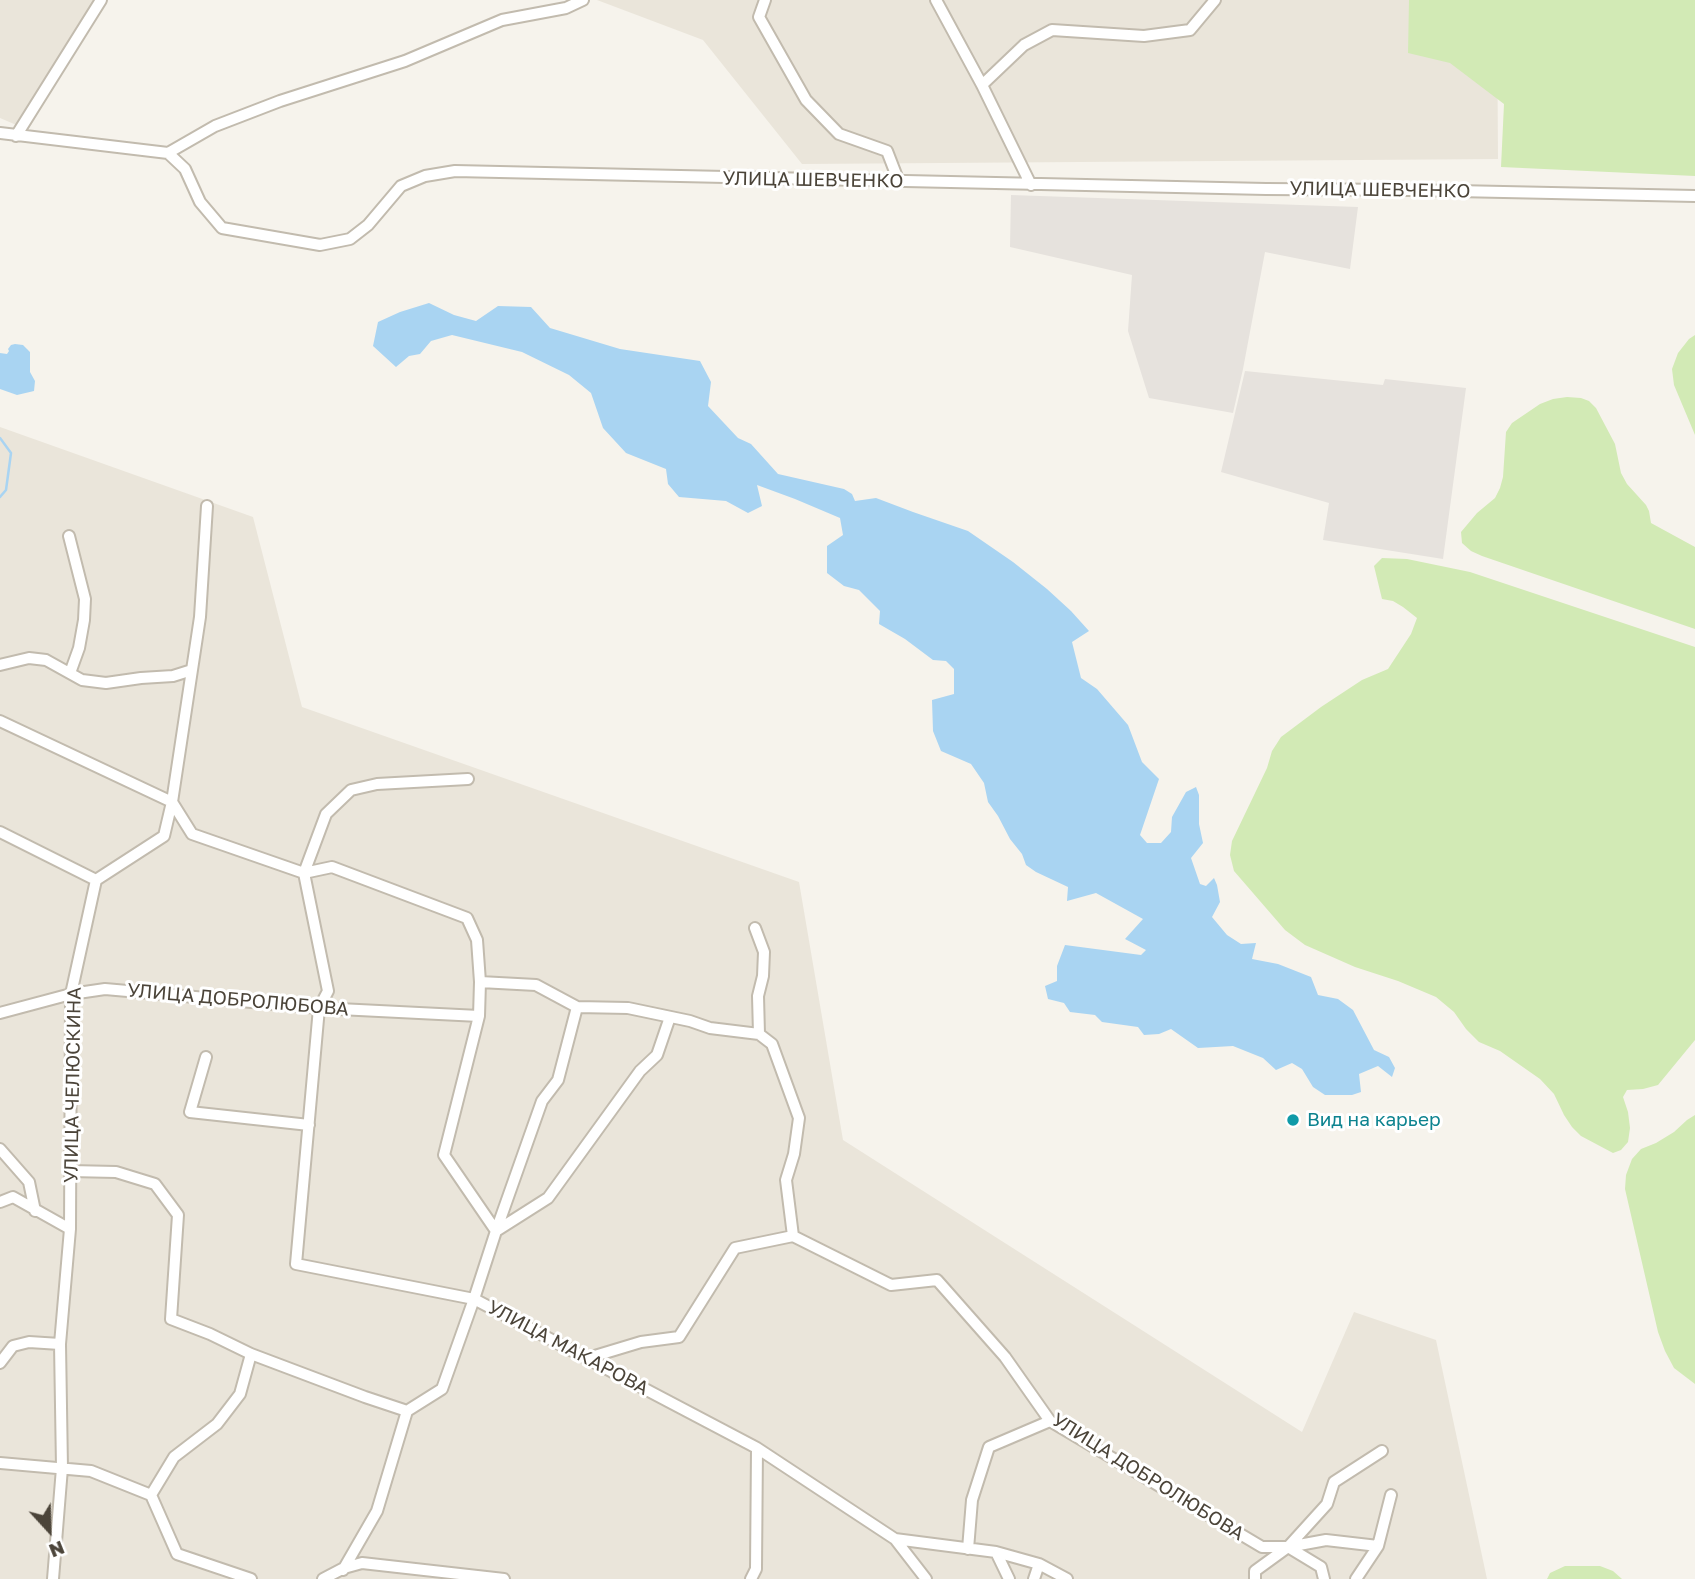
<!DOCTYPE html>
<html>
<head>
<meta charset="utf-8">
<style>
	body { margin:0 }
	#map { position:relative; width:1695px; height:1579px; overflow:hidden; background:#f6f3ec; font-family:"Golos Text",sans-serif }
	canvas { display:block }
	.north { position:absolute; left:14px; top:1495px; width:70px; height:70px; -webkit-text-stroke:5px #fff; paint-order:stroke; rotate:158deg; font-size:19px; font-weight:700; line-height:28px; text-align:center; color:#4b4439 }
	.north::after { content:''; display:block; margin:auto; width:24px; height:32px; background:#4b4439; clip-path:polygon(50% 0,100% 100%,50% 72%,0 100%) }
</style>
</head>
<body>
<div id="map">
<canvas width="1695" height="1579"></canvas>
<div class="north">N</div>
</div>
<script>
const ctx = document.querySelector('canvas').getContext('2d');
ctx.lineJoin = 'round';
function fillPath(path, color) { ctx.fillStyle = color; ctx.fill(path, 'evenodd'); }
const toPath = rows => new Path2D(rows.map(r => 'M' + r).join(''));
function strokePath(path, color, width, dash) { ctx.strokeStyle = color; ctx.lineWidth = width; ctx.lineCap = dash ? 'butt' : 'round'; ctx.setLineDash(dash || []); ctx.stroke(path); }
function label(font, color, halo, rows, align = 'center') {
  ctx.font = font + ' "Golos Text",sans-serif'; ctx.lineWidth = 6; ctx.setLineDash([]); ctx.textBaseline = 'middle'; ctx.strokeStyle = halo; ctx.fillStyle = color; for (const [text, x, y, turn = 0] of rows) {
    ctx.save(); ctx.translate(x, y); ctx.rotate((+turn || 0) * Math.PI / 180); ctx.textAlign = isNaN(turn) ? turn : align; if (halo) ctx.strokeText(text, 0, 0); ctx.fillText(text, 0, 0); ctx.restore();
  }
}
fillPath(toPath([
	[0,0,106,0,28,130,0,118],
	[597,0,1497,0,1498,159,802,164,703,40],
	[0,427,253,517,302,707,799,882,843,1140,1302,1432,1354,1312,1436,1340,1487,1579,0,1579]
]), '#eae5da');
fillPath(toPath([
	[1011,195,1358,207,1350,269,1265,252,1243,369,1233,413,1149,398,1128,331,1132,275,1010,247],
	[1245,371,1383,385,1385,379,1466,388,1443,559,1323,540,1329,503,1221,472]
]), '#e6e2dd');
fillPath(toPath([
	[1409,0,1695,0,1695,176,1501,167,1504,104,1450,63,1408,53],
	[1695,335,1695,435,1674,385,1672,369,1678,353,1689,339],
	[1567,397,1581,398,1589,401,1596,408,1615,444,1621,473,1627,484,1646,505,1649,511,1651,523,1695,547,1695,629,1482,556,1471,551,1462,543,1461,532,1477,513,1495,498,1500,488,1503,477,1506,432,1512,423,1540,404,1553,399],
	[1382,558,1407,559,1470,572,1695,647,1695,1040,1658,1085,1643,1089,1627,1090,1623,1097,1628,1112,1630,1128,1628,1142,1621,1150,1613,1153,1581,1136,1572,1127,1564,1115,1554,1094,1540,1079,1500,1051,1479,1042,1466,1029,1454,1012,1436,997,1398,981,1355,967,1305,945,1285,930,1234,871,1230,855,1232,841,1267,768,1272,751,1281,737,1321,707,1362,680,1388,669,1411,634,1417,618,1403,607,1393,601,1382,599,1374,566],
	[1695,1115,1695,1384,1674,1368,1665,1351,1658,1332,1625,1189,1626,1175,1632,1159,1641,1149,1656,1143,1674,1132,1687,1120],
	[1565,1566,1600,1566,1613,1571,1622,1579,1547,1579,1550,1573]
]), '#d2eab5');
fillPath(toPath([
	[429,303,454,315,476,321,498,306,531,307,550,328,620,349,700,361,711,382,708,406,738,438,751,444,778,474,844,489,852,494,855,501,876,498,913,512,968,531,1013,562,1047,589,1071,611,1089,631,1072,642,1081,678,1097,689,1128,725,1142,762,1159,779,1140,835,1147,843,1161,843,1171,832,1172,817,1186,792,1196,787,1199,795,1199,824,1203,843,1191,858,1200,884,1206,886,1214,878,1217,885,1220,902,1212,917,1227,935,1241,944,1256,943,1252,959,1278,964,1311,977,1318,995,1338,999,1353,1010,1374,1050,1389,1057,1395,1068,1392,1077,1378,1066,1359,1074,1361,1092,1352,1095,1325,1095,1313,1087,1302,1069,1292,1063,1276,1070,1263,1058,1233,1046,1198,1048,1171,1029,1159,1034,1144,1035,1138,1027,1102,1022,1095,1015,1070,1012,1064,1003,1048,999,1045,986,1057,981,1057,966,1065,945,1141,955,1146,950,1125,939,1143,919,1096,893,1067,901,1068,887,1036,872,1026,865,1022,854,1010,839,998,816,988,802,984,783,971,764,941,751,933,731,932,700,954,694,954,669,946,661,933,660,905,639,879,624,880,611,859,590,844,586,827,573,827,546,843,535,840,518,795,499,757,485,762,506,748,513,726,501,679,497,668,484,666,469,626,453,603,428,591,393,569,375,522,352,452,335,431,341,420,354,409,356,396,367,373,346,378,322,400,312],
	[15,344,23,345,30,352,30,372,35,381,34,391,17,395,0,389,0,353,7,354,9,351,8,349,11,345]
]), '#a9d4f2');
strokePath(toPath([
	[0,438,11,453,6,490,0,497]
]), '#a9d4f2', 2.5);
const minor = toPath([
	[765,0,759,17,806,100,839,134,887,151,899,182],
	[936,0,982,85,1031,185],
	[982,85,1024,45,1052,30,1144,36,1190,30,1215,0],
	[0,133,168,153,185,169,200,202,222,228,320,245,350,239,368,225,401,186,425,176,455,171,1266,189,1408,190,1695,196],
	[16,136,101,0],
	[168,153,215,126,280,101,405,61,502,20,566,8,583,0],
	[69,536,85,599,84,620,79,648,70,673],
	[0,665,29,658,46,660,82,680,106,683,141,678,173,676,192,670],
	[0,721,172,802,192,834,304,873],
	[0,832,96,880],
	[304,873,328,991,319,1008,296,1264,474,1299,496,1231,542,1101,558,1080,577,1007],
	[304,873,332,867,467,918,477,940,480,982,479,1016,444,1155,496,1231,548,1198,640,1071,657,1055,670,1017],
	[304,873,326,814,351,790,377,784,468,779],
	[755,928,764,952,763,976,758,996,759,1034],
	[480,982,536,985,577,1007,628,1008,690,1021,710,1028,759,1034,772,1044,799,1118,794,1154,786,1180,793,1236,891,1285,937,1280,1005,1357,1050,1421,1262,1547,1288,1547,1326,1540,1378,1546],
	[0,1013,71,994,105,989,319,1008,479,1016],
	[206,1057,190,1112,309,1125],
	[0,1149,29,1182,35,1211],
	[70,1171,116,1172,155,1184,178,1215,171,1319,210,1334,251,1354,365,1397,407,1411],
	[0,1202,13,1197,70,1229],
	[588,1358,641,1342,679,1337,735,1248,793,1236],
	[0,1363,13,1346,29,1342,60,1344],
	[407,1411,442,1389,474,1299,757,1448,895,1539,996,1552,1039,1564,1067,1579],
	[0,1463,91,1471,151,1495],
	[895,1539,926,1579],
	[1288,1547,1321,1567,1324,1579],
	[968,1549,972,1500,989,1447,1050,1421],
	[996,1552,1009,1579],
	[343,1570,377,1511,407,1411],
	[53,1579,62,1468,60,1344,70,1229,71,994,96,880,164,836,172,802,200,617,207,506],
	[251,1579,177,1554,151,1495,174,1457,217,1424,240,1394,251,1354],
	[323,1579,344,1568,362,1563,504,1579],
	[751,1579,756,1569,757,1448],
	[1034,1579,1039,1564],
	[1255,1579,1255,1571,1288,1547,1327,1504,1334,1482,1382,1451],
	[1356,1579,1378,1546,1391,1495]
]);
strokePath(minor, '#c2bbae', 14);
strokePath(minor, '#fff', 10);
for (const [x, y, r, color] of [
	[1293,1120,7,"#0f9aa8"]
]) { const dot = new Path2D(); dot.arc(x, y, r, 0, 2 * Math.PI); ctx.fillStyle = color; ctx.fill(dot); strokePath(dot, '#fff', 2.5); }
label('19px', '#4b4439', '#fff', [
	["УЛИЦА ШЕВЧЕНКО",813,180,1],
	["УЛИЦА ШЕВЧЕНКО",1380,190,1],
	["УЛИЦА ДОБРОЛЮБОВА",238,1000,5],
	["УЛИЦА ЧЕЛЮСКИНА",73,1085,-89],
	["УЛИЦА МАКАРОВА",568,1348,28],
	["УЛИЦА ДОБРОЛЮБОВА",1148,1477,32]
]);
label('19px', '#0d838f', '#fff', [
	["Вид на карьер",1307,1120]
], 'left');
</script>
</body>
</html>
